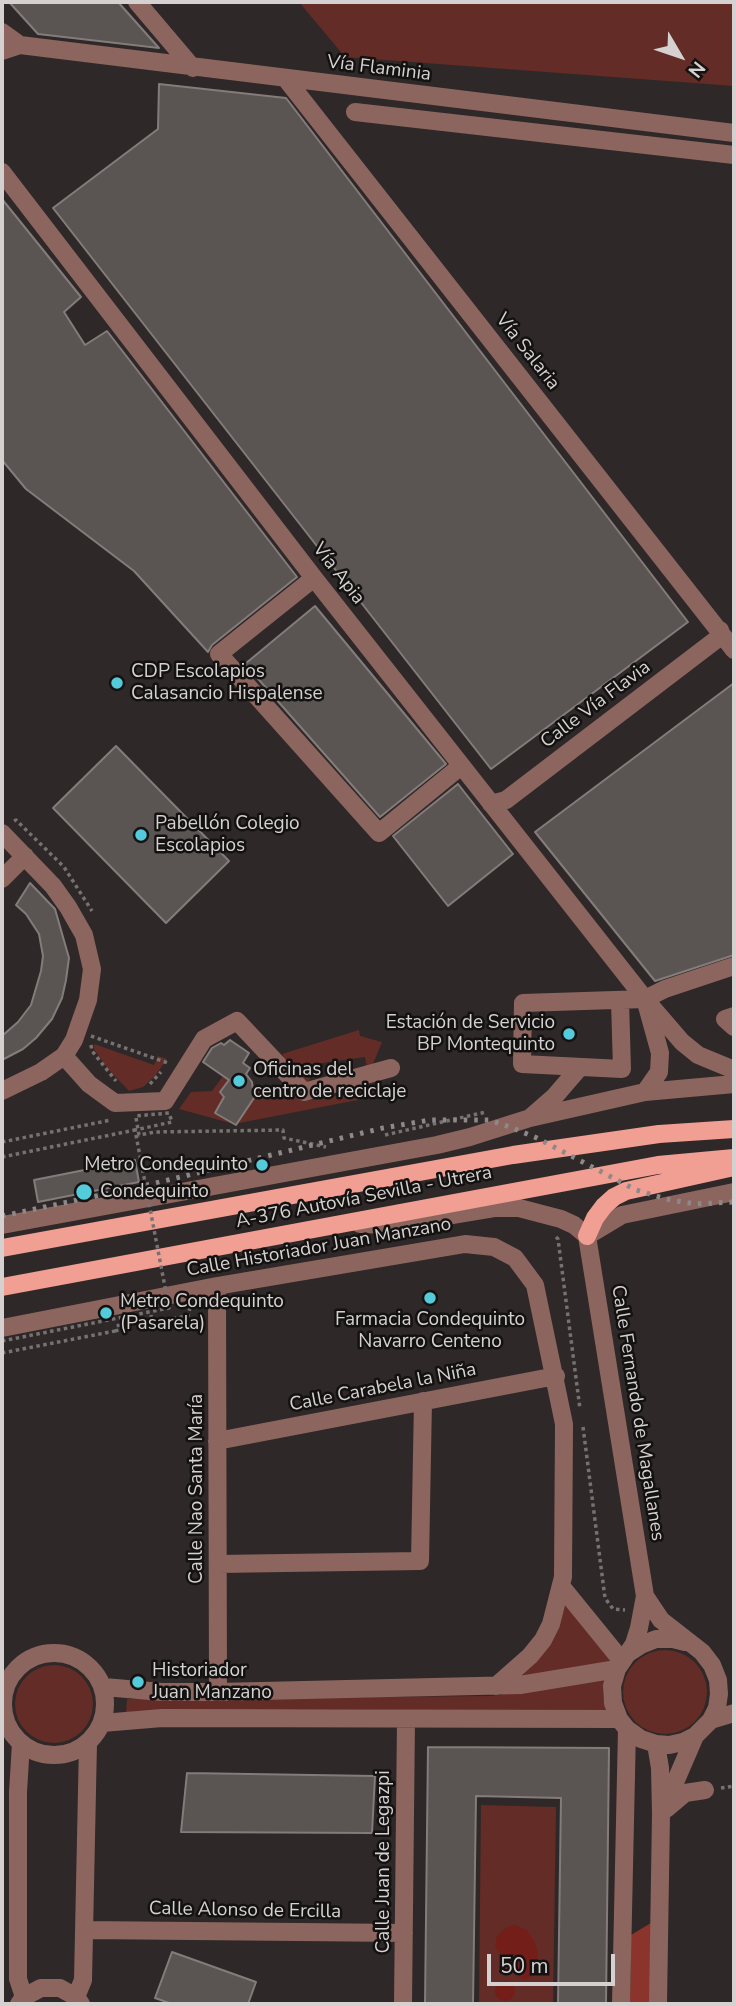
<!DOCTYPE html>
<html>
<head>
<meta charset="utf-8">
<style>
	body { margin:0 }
	#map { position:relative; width:736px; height:2006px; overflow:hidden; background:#2e2828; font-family:"Nunito Sans",sans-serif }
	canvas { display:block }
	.frame { position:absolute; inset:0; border:4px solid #d4d1d0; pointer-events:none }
	.north { position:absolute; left:645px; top:21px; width:70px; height:70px; -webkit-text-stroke:5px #141211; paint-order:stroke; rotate:129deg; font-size:19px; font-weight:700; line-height:28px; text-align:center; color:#d4d1d0 }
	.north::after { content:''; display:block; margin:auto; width:24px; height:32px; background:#d4d1d0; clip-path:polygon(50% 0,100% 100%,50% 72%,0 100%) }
	.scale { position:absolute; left:487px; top:1954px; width:128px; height:32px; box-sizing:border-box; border:4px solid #d4d1d0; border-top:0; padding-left:9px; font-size:21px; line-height:24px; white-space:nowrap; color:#d4d1d0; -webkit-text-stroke:5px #141211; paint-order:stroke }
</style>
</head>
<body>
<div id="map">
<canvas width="736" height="2006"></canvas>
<div class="frame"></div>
<div class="north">N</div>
<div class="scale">50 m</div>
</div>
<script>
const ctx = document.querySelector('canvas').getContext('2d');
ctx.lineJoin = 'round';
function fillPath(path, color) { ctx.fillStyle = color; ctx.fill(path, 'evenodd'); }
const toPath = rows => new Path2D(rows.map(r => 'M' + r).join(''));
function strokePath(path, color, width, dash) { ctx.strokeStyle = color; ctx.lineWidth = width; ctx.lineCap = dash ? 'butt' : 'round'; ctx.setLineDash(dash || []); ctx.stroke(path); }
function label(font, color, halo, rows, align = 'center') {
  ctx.font = font + ' "Nunito Sans",sans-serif'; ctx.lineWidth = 5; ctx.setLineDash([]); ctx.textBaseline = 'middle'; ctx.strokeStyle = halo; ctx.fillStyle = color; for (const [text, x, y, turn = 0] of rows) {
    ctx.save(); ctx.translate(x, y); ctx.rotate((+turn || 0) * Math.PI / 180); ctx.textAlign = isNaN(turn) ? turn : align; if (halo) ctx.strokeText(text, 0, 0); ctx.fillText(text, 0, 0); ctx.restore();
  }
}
fillPath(toPath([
	[299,2,734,2,734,86,345,57],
	[359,1030,360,1036,382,1042,371,1069,367,1069,365,1057,315,1064,309,1081,303,1082,297,1079,282,1054],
	[94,1044,154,1065,158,1056,167,1059,155,1076,143,1087,129,1091,108,1069,94,1049],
	[223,1076,229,1080,221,1094,248,1107,258,1089,263,1086,268,1087,278,1099,287,1093,291,1093,305,1101,392,1087,394,1093,234,1124,179,1109,191,1092,212,1091],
	[566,1599,614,1660,608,1665,514,1681],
	'623 1692a42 42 0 1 1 84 0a42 42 0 1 1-84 0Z',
	'15 1704a39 39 0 1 1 78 0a39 39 0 1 1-78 0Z',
	[605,1678,603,1694,606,1712,328,1709,126,1712,127,1699,491,1696],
	[481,1805,556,1807,553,2004,479,2004]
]), '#642c26');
fillPath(toPath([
	[654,1921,653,2004,630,2004,631,1935]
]), '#8a342c');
fillPath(toPath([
	[515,1925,527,1930,535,1942,538,1955,538,1966,534,1975,525,1980,517,1976,515,1957,499,1953,495,1947,497,1936,507,1927],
	'495 1991a10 10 0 1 1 20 0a10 10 0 1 1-20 0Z'
]), '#731e19');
const building = toPath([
	[9,2,118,2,159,48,38,34,9,2],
	[159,84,286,98,688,622,491,769,53,208,158,129,159,84],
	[2,199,81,297,64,312,85,345,107,331,297,577,212,645,208,652,134,571,26,489,2,460,2,199],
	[315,606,446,764,380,817,245,664,315,606],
	[734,683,734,955,655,981,535,832,734,683],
	[116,746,229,861,166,923,53,808,116,746],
	[458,784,513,854,448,906,393,836,458,784],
	[30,883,55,909,69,958,66,980,62,998,52,1019,36,1038,23,1049,2,1060,2,1036,18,1022,31,1005,41,971,43,956,39,934,26,914,16,905,30,883],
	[230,1040,249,1053,243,1063,250,1068,246,1074,252,1082,254,1098,236,1125,215,1113,224,1097,220,1092,229,1080,203,1062,212,1048,221,1043,224,1045,230,1040],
	[135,1160,139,1182,38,1202,34,1180,135,1160],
	[428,1747,609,1748,606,2004,558,2004,561,1798,476,1796,473,2004,425,2004,428,1747],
	[187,1773,375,1776,372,1833,181,1832,187,1773],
	[172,1952,256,1982,248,2004,172,2004,155,1998,172,1952]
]);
fillPath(building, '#5a5453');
strokePath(building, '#837c7b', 2);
strokePath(toPath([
	[14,821,16,820,64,867,92,911],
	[91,1036,168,1063],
	[91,1045,92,1051,116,1081],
	[150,1084,161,1072],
	[136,1118,139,1135,155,1132,283,1130,284,1138,326,1147],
	[385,1135,486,1112],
	[2,1142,111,1120],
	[2,1157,135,1130],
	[556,1237,558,1239,580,1409],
	[151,1315,152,1322,188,1316,190,1308],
	[115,1331,119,1330,118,1322],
	[2,1353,115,1331],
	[583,1427,605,1598,613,1609,625,1610],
	[721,1788,734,1786]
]), '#777272', 3.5, [3.5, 3.5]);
strokePath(toPath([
	[137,2,193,68],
	[2,32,20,45],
	[2,51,20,45,734,133],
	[286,79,734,650],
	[355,112,734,155],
	[2,172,314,578,645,999,682,1042,698,1055,734,1070],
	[314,578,219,654,379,833,461,766],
	[491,804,506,800,717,639,720,630],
	[2,833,53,886,68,907,84,935,92,969,88,1000,74,1040,64,1056,41,1072,2,1091],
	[2,879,25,856],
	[620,1001,622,1069,522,1064,523,1003,645,999,665,989,734,966],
	[734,1016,725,1019,734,1027],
	[64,1056,89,1084,115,1103,165,1101,204,1039,237,1021,304,1092,391,1068],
	[645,1092,659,1072,660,1053,647,1006],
	[531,1117,555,1096,580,1067],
	[360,1224,392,1225,494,1208,519,1208,561,1219,574,1225,587,1236],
	[2,1225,437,1145,470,1137,530,1118,645,1092,734,1084],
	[587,1236,645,1596,639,1628,634,1644,617,1669,612,1686,613,1703,619,1719,627,1729,641,1739,656,1744,669,1745,683,1742,695,1736,711,1720,717,1708,719,1694,718,1680,712,1665,702,1652,661,1620,645,1596],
	[587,1236,622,1215,734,1192],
	[217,1286,218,1692],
	[2,1328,217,1286,465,1244,494,1247,515,1258,535,1285,564,1424,563,1577,551,1624,543,1640,530,1656,496,1686],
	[217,1441,556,1376],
	[218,1564,420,1561,423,1401],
	[561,1586,622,1661],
	'3 1704a51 51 0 1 1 102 0a51 51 0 1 1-102 0Z',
	[627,1654,641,1645,656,1639,673,1639,685,1642],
	[104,1687,162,1692,218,1692,520,1685,617,1669],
	[711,1720,734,1713],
	[102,1723,162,1718,619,1719],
	[21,1743,18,1792,18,1979,24,1997],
	[656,1744,660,1768,661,1814,658,2004],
	[664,1808,695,1736],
	[666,1809,685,1793,705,1790],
	[85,1930,404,1933],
	[76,1997,83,1980,88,1743],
	[19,2004,24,1997,41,1988,60,1988,76,1997,81,2004],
	[403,2004,406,1719],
	[621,2004,627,1729]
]), '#8d655f', 18);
strokePath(toPath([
	[587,1236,595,1218,604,1206,614,1197,626,1191,734,1167],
	[2,1248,513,1155,659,1134,734,1129],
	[2,1287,658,1165,734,1158]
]), '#f19e93', 18);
strokePath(toPath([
	[2,1216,139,1187,383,1128,430,1120,489,1120,510,1127,537,1138,636,1190,666,1199,695,1204,734,1202]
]), '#8e8989', 5, [3.5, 7]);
strokePath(toPath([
	[2,1341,169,1308,135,1130,172,1122,169,1113,135,1116]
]), '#777272', 3.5, [3.5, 3.5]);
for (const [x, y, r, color] of [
	[117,683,7,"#53cbdb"],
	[141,835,7,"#53cbdb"],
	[569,1034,7,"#53cbdb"],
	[239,1081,7,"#53cbdb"],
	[262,1165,7,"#53cbdb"],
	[84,1192,9,"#53cbdb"],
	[430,1298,7,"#53cbdb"],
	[106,1313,7,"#53cbdb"],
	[138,1682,7,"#53cbdb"]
]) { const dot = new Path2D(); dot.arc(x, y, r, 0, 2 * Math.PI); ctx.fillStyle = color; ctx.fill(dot); strokePath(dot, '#141211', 2.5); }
label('19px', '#d4d1d0', '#141211', [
	["Vía Flaminia",379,69,7],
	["Vía Salaria",527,352,52],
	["Vía Apia",338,574,52],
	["Calle Vía Flavia",596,705,-37],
	["A-376 Autovía Sevilla - Utrera",364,1198,-11],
	["Calle Historiador Juan Manzano",319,1248,-10],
	["Calle Carabela la Niña",383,1388,-11],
	["Calle Fernando de Magallanes",637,1413,81],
	["Calle Nao Santa María",197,1489,-90],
	["Calle Juan de Legazpi",384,1862,-90],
	["Calle Alonso de Ercilla",245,1911,1]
]);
label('19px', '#d4d1d0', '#141211', [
	["CDP Escolapios",131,672],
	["Calasancio Hispalense",131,694],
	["Pabellón Colegio",155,824],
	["Escolapios",155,846],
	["Estación de Servicio",555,1023,"right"],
	["BP Montequinto",555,1045,"right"],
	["Oficinas del",253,1070],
	["centro de reciclaje",253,1092],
	["Metro Condequinto",248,1165,"right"],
	["Condequinto",100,1192],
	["Metro Condequinto",120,1302],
	["(Pasarela)",120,1324],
	["Farmacia Condequinto",430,1320,"center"],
	["Navarro Centeno",430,1342,"center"],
	["Historiador",152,1671],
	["Juan Manzano",152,1693]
], 'left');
</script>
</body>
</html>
